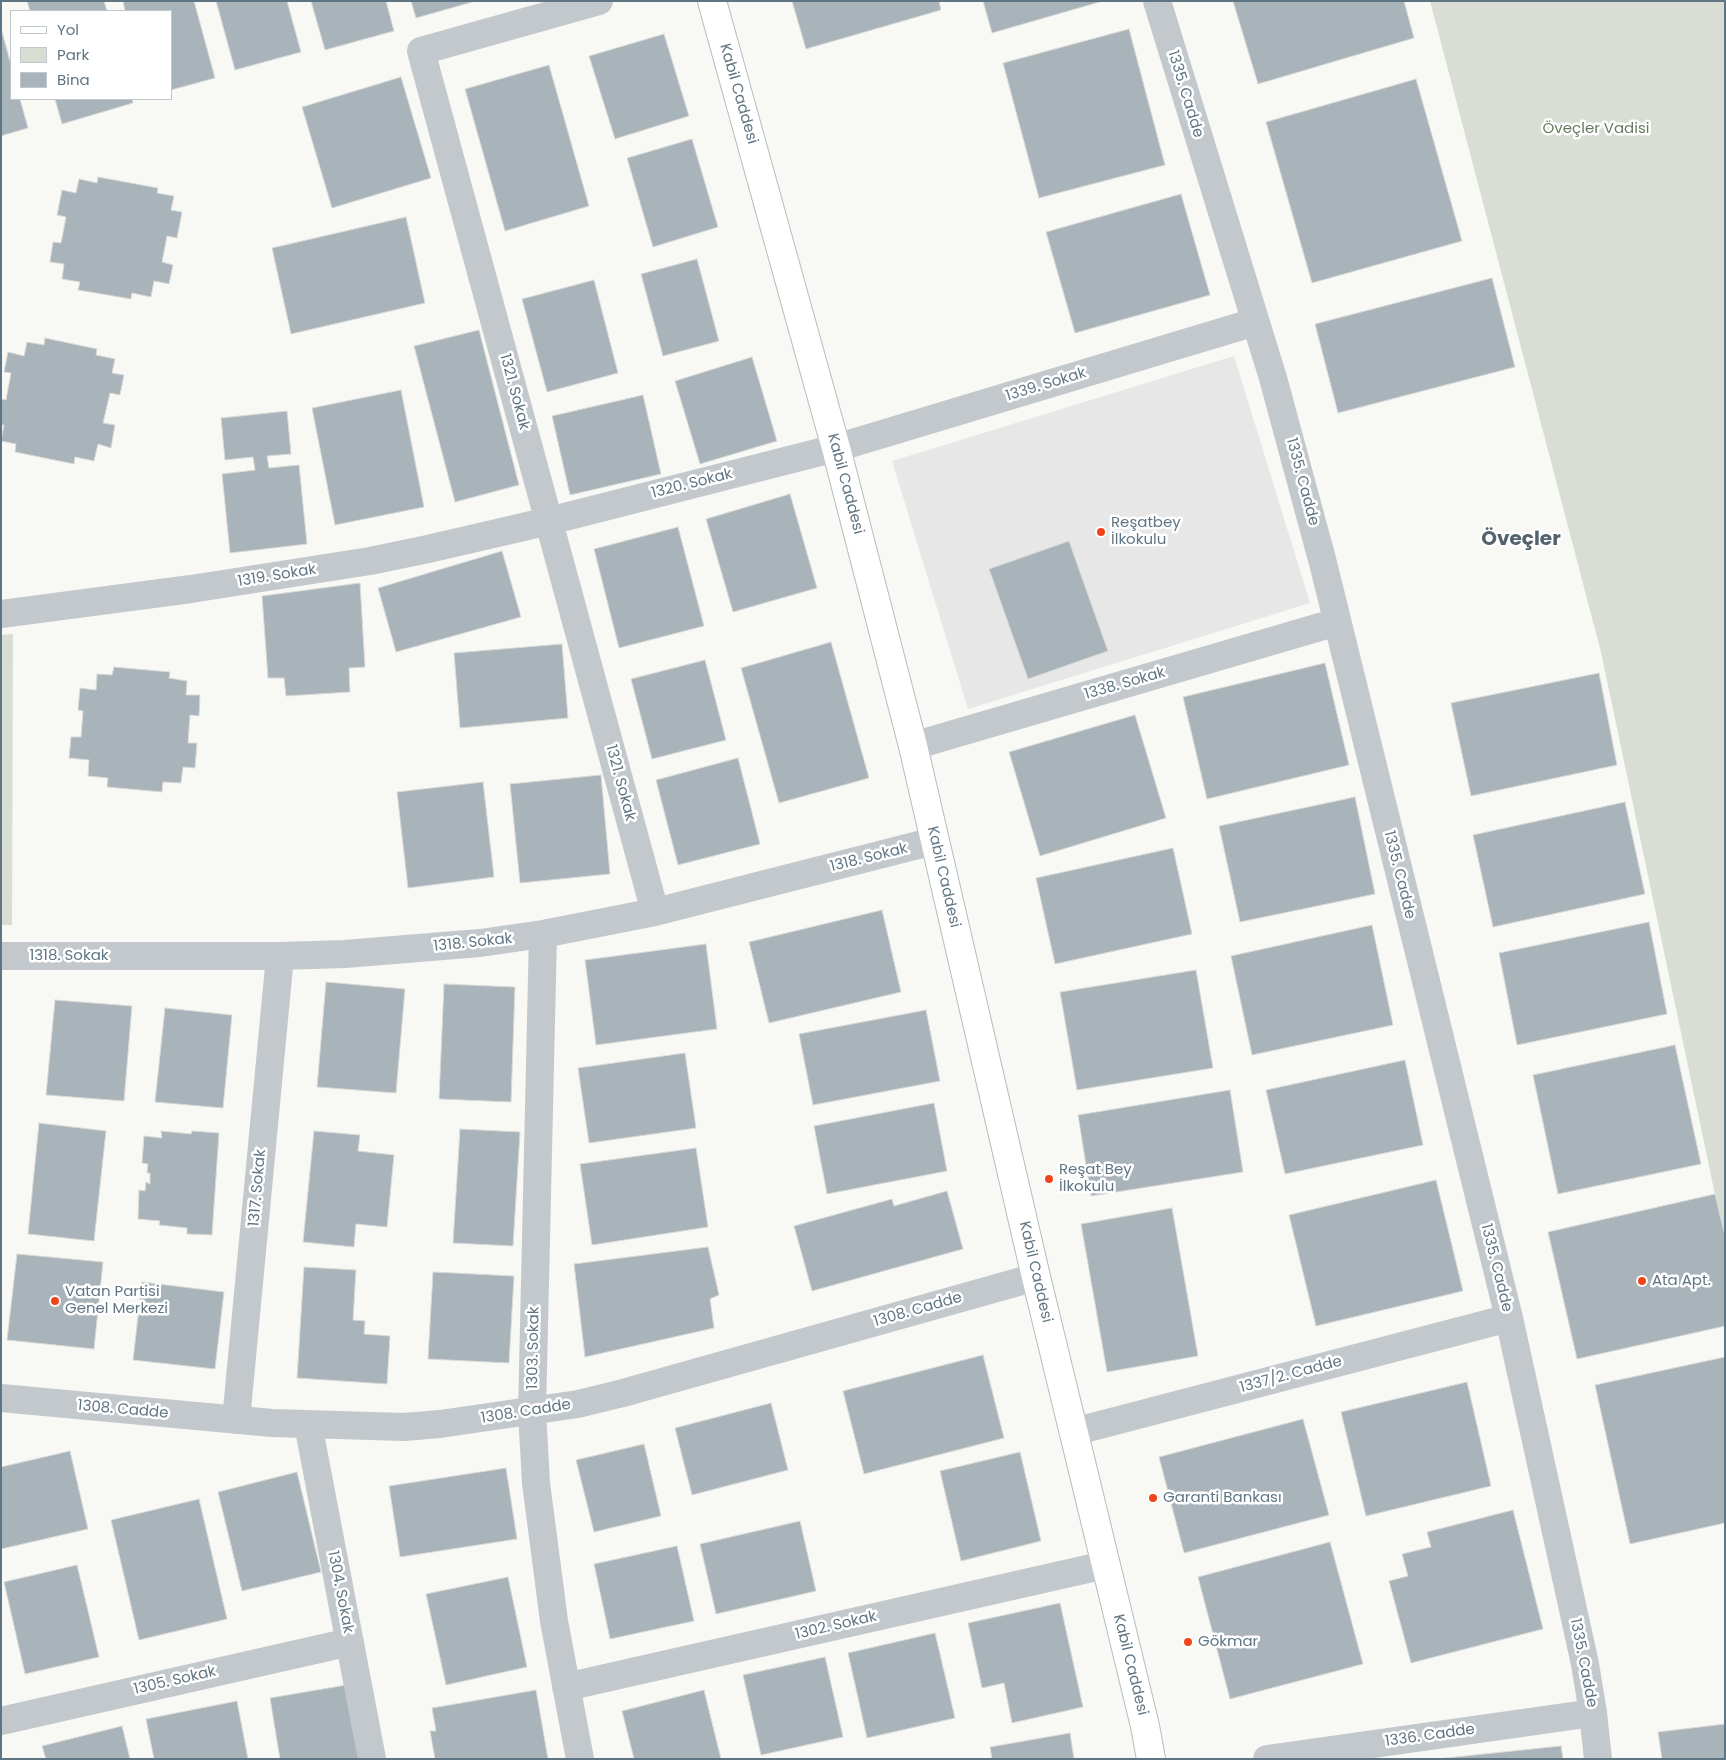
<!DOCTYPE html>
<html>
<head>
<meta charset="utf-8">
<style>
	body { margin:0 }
	#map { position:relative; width:1726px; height:1760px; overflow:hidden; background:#f8f8f5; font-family:Poppins,sans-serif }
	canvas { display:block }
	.frame { position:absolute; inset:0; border:2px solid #607583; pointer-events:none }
	.legend { position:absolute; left:10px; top:10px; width:162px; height:90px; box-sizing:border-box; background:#fff; border:1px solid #bfc8cd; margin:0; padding:6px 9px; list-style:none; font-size:15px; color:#607583 }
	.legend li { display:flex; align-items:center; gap:10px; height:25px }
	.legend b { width:25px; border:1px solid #bfc8cd }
</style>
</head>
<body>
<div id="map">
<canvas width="1726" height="1760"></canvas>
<div class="frame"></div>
<ul class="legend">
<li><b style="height:6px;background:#fff"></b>Yol</li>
<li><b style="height:14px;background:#d8ded4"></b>Park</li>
<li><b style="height:14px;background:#a9b3ba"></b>Bina</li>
</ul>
</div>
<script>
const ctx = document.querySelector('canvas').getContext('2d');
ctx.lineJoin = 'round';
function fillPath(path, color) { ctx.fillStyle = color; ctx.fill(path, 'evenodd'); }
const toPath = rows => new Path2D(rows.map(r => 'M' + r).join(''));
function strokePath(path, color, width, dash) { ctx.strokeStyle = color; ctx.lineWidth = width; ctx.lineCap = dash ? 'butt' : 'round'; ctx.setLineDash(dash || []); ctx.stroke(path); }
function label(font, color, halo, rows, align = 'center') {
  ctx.font = font + ' Poppins,sans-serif'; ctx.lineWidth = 5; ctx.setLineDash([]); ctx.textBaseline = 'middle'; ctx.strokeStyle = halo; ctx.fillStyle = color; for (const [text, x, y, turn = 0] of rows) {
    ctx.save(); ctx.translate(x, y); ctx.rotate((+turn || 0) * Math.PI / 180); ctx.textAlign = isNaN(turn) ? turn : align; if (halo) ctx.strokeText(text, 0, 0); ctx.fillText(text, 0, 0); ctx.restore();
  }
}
fillPath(toPath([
	[1234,356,1310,603,968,709,892,461]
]), '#e6e7e6');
fillPath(toPath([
	[1430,1,1725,1,1725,1242,1601,652],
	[13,634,12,925,1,925,1,635]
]), '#d8ded4');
const building = toPath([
	[27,1,104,1,107,11,30,11,27,1],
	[123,1,194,1,215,78,171,90,171,11,125,11,123,1],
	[216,1,287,1,301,52,235,70,216,1],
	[311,1,386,1,394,31,325,50,311,1],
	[411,1,476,1,416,18,411,1],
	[792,1,939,1,941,10,806,49,792,1],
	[983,1,1103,1,992,33,983,1],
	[1233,1,1404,1,1414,38,1258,84,1233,1],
	[1,28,11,65,11,99,20,99,28,128,1,136,1,28],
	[1129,29,1165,165,1039,198,1003,63,1129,29],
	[664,34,689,116,615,139,589,56,664,34],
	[549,65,589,206,505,231,465,89,549,65],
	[401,77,431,178,332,208,302,107,401,77],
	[1416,79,1462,241,1312,283,1266,122,1416,79],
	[55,99,132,99,133,103,62,124,55,99],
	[692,139,718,227,653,247,627,158,692,139],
	[98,177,158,188,157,193,174,196,171,210,182,212,177,238,167,236,162,262,173,265,169,284,154,281,151,297,132,293,131,299,78,290,80,282,62,279,64,264,50,262,53,242,61,243,66,217,57,215,62,190,76,193,79,179,97,183,98,177],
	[1181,194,1210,295,1075,333,1046,232,1181,194],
	[406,217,425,303,291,334,272,248,406,217],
	[697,259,719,341,663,356,641,274,697,259],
	[1492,278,1515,367,1338,413,1315,324,1492,278],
	[594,280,618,373,547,392,522,299,594,280],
	[479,330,519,485,455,502,414,346,479,330],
	[45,338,97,349,96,355,115,359,112,373,124,375,120,395,110,393,103,423,115,425,111,448,98,444,94,461,75,457,74,464,15,452,16,444,1,441,4,425,1,425,1,399,6,400,11,373,4,372,8,352,24,356,27,342,44,345,45,338],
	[752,357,777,441,700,464,675,381,752,357],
	[401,390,424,507,335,525,312,408,401,390],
	[643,395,661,474,570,495,552,416,643,395],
	[287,411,291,454,267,456,269,468,299,465,307,544,230,553,222,474,255,470,253,457,225,460,221,418,287,411],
	[790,494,817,588,733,612,706,519,790,494],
	[678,527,704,626,619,648,594,549,678,527],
	[1069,541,1108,651,1028,679,989,569,1069,541],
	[502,551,521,617,396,652,378,588,502,551],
	[360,583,365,667,349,668,350,692,286,696,284,678,268,678,262,596,360,583],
	[831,642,869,778,779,803,741,668,831,642],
	[562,644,568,718,460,728,454,653,562,644],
	[705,660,726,740,652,759,631,679,705,660],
	[1325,663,1349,765,1207,799,1183,697,1325,663],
	[114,667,170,672,169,678,187,681,186,695,200,695,199,716,190,715,188,743,197,743,195,768,183,767,181,783,163,782,162,792,107,787,108,778,88,776,89,760,69,758,71,737,81,737,83,711,78,710,80,688,96,690,97,674,112,675,114,667],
	[1599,673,1617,765,1471,796,1451,703,1599,673],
	[1135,715,1166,818,1040,856,1009,752,1135,715],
	[738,758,760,844,678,865,656,780,738,758],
	[601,775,610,874,520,883,510,784,601,775],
	[483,782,494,877,408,888,397,792,483,782],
	[1355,797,1375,894,1240,922,1219,826,1355,797],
	[1625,802,1645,894,1493,927,1473,835,1625,802],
	[1173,848,1192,934,1055,964,1036,878,1173,848],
	[882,910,901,992,769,1023,749,942,882,910],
	[1649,922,1667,1014,1517,1045,1499,953,1649,922],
	[1372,925,1393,1025,1252,1055,1231,956,1372,925],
	[706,944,717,1029,596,1045,585,960,706,944],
	[1196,970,1213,1068,1077,1090,1060,992,1196,970],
	[326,982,405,989,396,1093,317,1087,326,982],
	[444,984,515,987,511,1102,439,1099,444,984],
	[55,1000,132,1006,124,1101,46,1095,55,1000],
	[165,1008,232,1015,223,1108,155,1102,165,1008],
	[926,1010,940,1081,813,1105,799,1034,926,1010],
	[1675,1045,1701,1164,1558,1194,1533,1075,1675,1045],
	[685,1053,696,1128,589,1143,578,1068,685,1053],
	[1405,1060,1423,1145,1285,1174,1266,1090,1405,1060],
	[1230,1090,1243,1172,1091,1196,1078,1115,1230,1090],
	[934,1103,947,1171,827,1194,814,1126,934,1103],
	[39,1123,106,1131,94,1241,28,1234,39,1123],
	[460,1129,520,1132,513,1246,453,1243,460,1129],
	[161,1131,191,1134,192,1131,219,1133,212,1235,187,1234,187,1228,159,1225,160,1221,138,1219,139,1190,145,1191,146,1182,150,1184,150,1173,147,1173,148,1164,142,1163,144,1136,162,1138,161,1131],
	[314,1131,360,1135,358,1151,394,1155,387,1227,356,1224,354,1247,303,1242,314,1131],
	[696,1148,708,1227,592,1245,580,1164,696,1148],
	[1436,1180,1463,1291,1316,1326,1289,1215,1436,1180],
	[947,1191,963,1249,812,1291,794,1226,892,1199,894,1206,947,1191],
	[1715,1194,1725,1236,1725,1326,1577,1359,1548,1232,1715,1194],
	[1172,1208,1198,1356,1107,1372,1081,1224,1172,1208],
	[708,1247,719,1295,710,1299,714,1328,585,1357,574,1264,708,1247],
	[17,1254,103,1262,94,1349,7,1340,17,1254],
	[304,1267,356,1270,353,1320,365,1321,364,1334,390,1336,387,1384,297,1378,304,1267],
	[433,1272,514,1276,509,1363,428,1359,433,1272],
	[142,1282,224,1292,215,1369,133,1360,142,1282],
	[983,1355,1004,1438,864,1474,843,1391,983,1355],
	[1725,1357,1725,1523,1630,1544,1595,1385,1725,1357],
	[1467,1382,1491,1486,1366,1516,1341,1412,1467,1382],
	[771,1403,788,1470,692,1495,675,1428,771,1403],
	[1303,1419,1329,1515,1184,1553,1159,1457,1303,1419],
	[644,1444,661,1516,594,1532,576,1460,644,1444],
	[70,1451,88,1529,1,1549,1,1467,70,1451],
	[1020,1452,1041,1541,961,1561,940,1471,1020,1452],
	[506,1468,517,1539,400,1557,389,1486,506,1468],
	[297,1472,321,1572,242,1591,218,1492,297,1472],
	[199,1499,227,1619,139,1640,111,1520,199,1499],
	[1513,1510,1543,1629,1411,1663,1389,1581,1408,1576,1402,1554,1431,1547,1427,1532,1513,1510],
	[800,1521,816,1591,716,1614,700,1544,800,1521],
	[1330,1542,1363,1664,1230,1699,1198,1577,1330,1542],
	[677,1546,694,1621,610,1639,594,1564,677,1546],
	[77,1565,99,1657,25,1674,4,1582,77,1565],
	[508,1577,527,1667,446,1685,426,1594,508,1577],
	[1060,1603,1083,1707,1012,1723,1004,1683,982,1688,968,1623,1060,1603],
	[935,1633,955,1718,867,1738,848,1653,935,1633],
	[825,1657,843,1737,761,1755,743,1675,825,1657],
	[352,1684,364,1759,280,1759,270,1698,352,1684],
	[536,1690,548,1759,435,1759,430,1731,436,1731,432,1708,536,1690],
	[704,1690,721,1759,634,1759,622,1711,704,1690],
	[237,1701,248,1759,154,1759,146,1719,237,1701],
	[1725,1724,1725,1759,1662,1759,1658,1732,1725,1724],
	[122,1726,130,1759,46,1759,42,1746,122,1726],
	[1070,1733,1074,1759,992,1759,990,1747,1070,1733],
	[1561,1746,1563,1759,1436,1759,1561,1746]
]);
fillPath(building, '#a9b3ba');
strokePath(building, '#dadad7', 1);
const secondary = toPath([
	[712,1,836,448,913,746,1036,1277,1145,1726,1151,1759]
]);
strokePath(secondary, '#b5bcc1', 30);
strokePath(toPath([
	[599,1,421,51,655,912],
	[1157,1,1273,378,1323,563,1509,1318,1585,1664,1593,1713,1598,1759],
	[1,614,191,589,370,561,428,549,549,521,836,448,1255,322],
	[913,746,1337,622],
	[543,934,532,1412,536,1483,554,1621,580,1759],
	[1,956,280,956,345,954,480,943,543,934,655,912,934,841],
	[1,1398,272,1423,404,1427,440,1424,578,1404,623,1393,1036,1277],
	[236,1420,280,956],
	[308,1424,372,1759],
	[1073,1432,1509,1318],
	[566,1687,1105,1565],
	[1,1721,350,1642],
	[1267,1759,1593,1713]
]), '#c3c8cc', 28);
strokePath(secondary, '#fff', 28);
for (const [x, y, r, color] of [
	[1101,532,5,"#f2441b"],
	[1049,1179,5,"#f2441b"],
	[1642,1281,5,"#f2441b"],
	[55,1301,5,"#f2441b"],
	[1153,1498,5,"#f2441b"],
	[1188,1642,5,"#f2441b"]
]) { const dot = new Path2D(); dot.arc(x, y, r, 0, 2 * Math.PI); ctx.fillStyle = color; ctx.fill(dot); strokePath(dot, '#fff', 2); }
label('15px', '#607583', '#fff', [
	["Kabil Caddesi",738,94,74],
	["1335. Cadde",1185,94,73],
	["1339. Sokak",1046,385,-17],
	["1321. Sokak",514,392,75],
	["1335. Cadde",1302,482,75],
	["1320. Sokak",692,484,-14],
	["Kabil Caddesi",845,484,75],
	["1319. Sokak",277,576,-9],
	["1338. Sokak",1125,684,-16],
	["1321. Sokak",620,783,75],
	["1318. Sokak",869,858,-14],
	["1335. Cadde",1399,875,76],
	["Kabil Caddesi",943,877,77],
	["1318. Sokak",473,943,-6],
	["1318. Sokak",69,956],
	["1317. Sokak",258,1188,-85],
	["1335. Cadde",1496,1268,76],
	["Kabil Caddesi",1035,1272,77],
	["1308. Cadde",918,1310,-16],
	["1303. Sokak",534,1348,-89],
	["1337/2. Cadde",1291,1375,-15],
	["1308. Cadde",123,1410,5],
	["1308. Cadde",526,1412,-9],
	["1304. Sokak",340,1592,79],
	["1302. Sokak",836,1626,-13],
	["1335. Cadde",1583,1663,79],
	["Kabil Caddesi",1130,1665,76],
	["1305. Sokak",175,1681,-13],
	["1336. Cadde",1430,1736,-8]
]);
label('15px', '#667a60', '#fff', [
	["Öveçler Vadisi",1596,129]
]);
label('15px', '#607583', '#fff', [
	["Reşatbey",1111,523],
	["İlkokulu",1111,540],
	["Reşat Bey",1059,1170],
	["İlkokulu",1059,1187],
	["Ata Apt.",1652,1281],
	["Vatan Partisi",65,1292],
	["Genel Merkezi",65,1309],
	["Garanti Bankası",1163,1498],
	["Gökmar",1198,1642]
], 'left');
label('bold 20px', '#53636d', '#fff', [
	["Öveçler",1521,540]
]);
</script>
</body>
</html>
